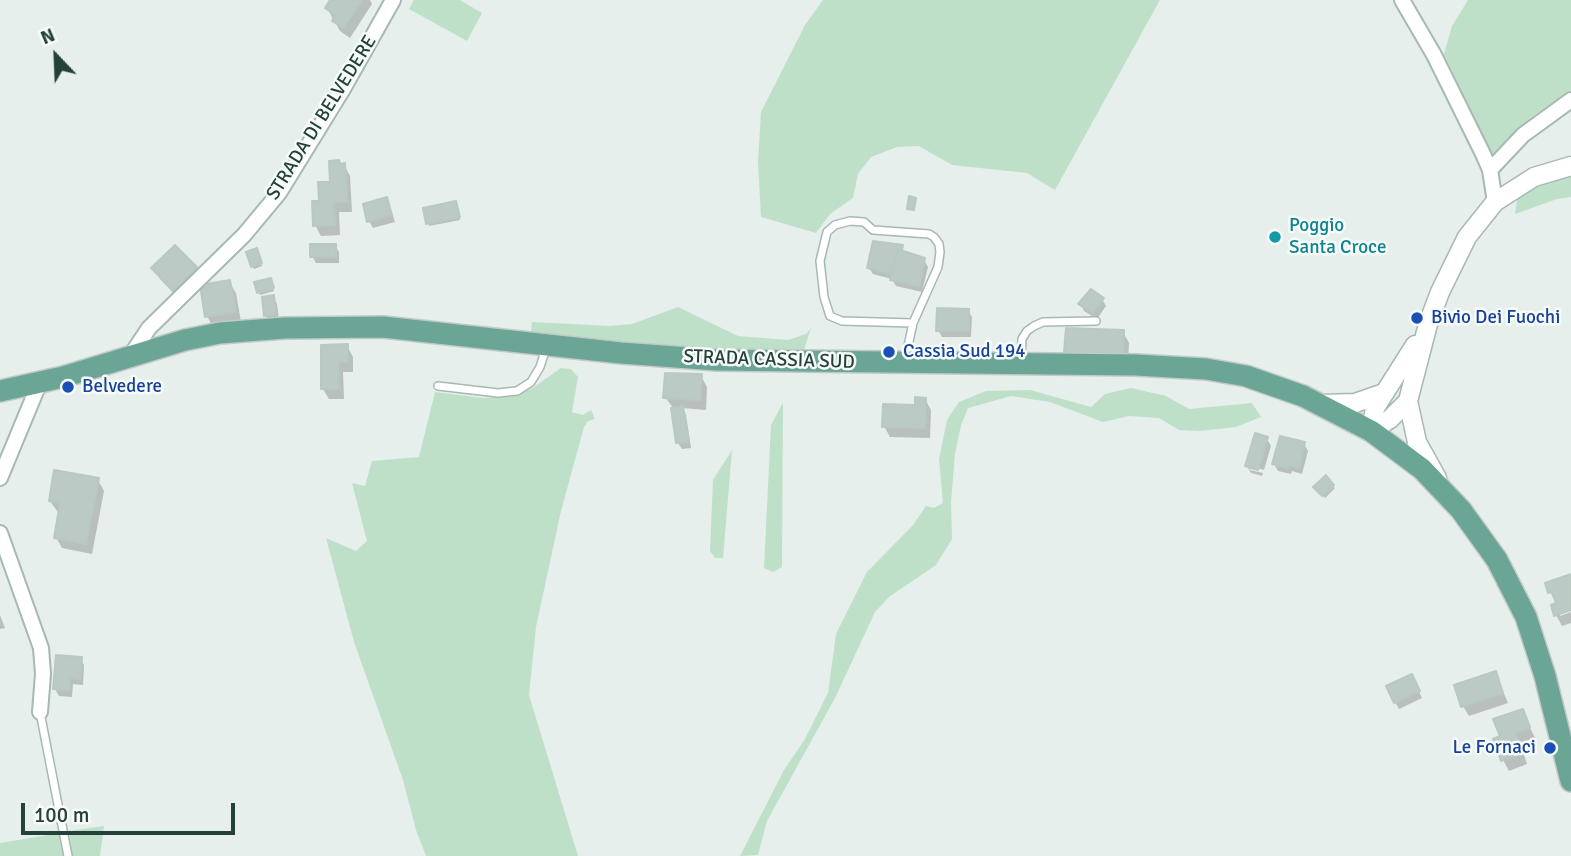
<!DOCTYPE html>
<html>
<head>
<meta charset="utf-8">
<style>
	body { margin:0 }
	#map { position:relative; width:1571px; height:856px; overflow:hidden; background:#e6efeb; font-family:Signika,sans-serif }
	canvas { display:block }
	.north { position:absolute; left:21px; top:21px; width:70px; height:70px; -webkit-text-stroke:5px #f7fbf9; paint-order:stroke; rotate:337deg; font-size:19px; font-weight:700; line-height:28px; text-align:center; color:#24423a }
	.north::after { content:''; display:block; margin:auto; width:24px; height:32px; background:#24423a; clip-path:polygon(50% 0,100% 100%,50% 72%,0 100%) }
	.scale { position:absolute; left:21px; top:803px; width:214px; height:32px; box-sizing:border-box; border:4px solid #24423a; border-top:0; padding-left:9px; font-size:21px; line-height:24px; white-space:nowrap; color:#24423a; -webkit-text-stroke:5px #f7fbf9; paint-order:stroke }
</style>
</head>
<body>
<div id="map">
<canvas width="1571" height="856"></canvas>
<div class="north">N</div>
<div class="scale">100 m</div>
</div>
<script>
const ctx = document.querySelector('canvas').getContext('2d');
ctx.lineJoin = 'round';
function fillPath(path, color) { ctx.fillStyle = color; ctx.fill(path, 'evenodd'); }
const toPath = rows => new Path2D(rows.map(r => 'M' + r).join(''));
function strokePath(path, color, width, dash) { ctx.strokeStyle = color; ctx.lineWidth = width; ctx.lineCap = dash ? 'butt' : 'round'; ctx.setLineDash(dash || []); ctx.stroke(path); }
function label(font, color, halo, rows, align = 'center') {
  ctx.font = font + ' Signika,sans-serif'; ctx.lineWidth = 5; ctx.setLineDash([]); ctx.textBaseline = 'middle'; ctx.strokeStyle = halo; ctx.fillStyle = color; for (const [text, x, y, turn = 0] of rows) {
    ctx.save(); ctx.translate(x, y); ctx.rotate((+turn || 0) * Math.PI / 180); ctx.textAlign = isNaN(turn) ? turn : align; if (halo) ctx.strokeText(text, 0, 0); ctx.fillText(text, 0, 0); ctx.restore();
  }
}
fillPath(toPath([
	[414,0,460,0,482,13,467,41,409,9],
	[823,0,1160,0,1055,190,1027,173,952,165,919,146,897,147,871,157,858,174,853,198,830,214,816,233,761,217,758,161,761,112,805,25],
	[1468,0,1571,0,1571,93,1557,100,1534,116,1507,139,1492,155,1444,54,1452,26],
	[1571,175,1571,197,1557,199,1515,214,1518,194,1532,186],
	[678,307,738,336,788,340,806,334,811,328,803,353,671,349,531,333,532,322,609,326,632,324],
	[561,368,571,369,578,377,572,412,583,415,591,410,595,419,588,421,584,427,561,511,536,627,529,695,578,856,426,856,416,830,403,780,354,642,326,538,356,551,367,541,352,483,365,486,372,461,419,457,435,392,483,398,511,396,531,389],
	[1131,388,1166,396,1189,409,1252,403,1261,417,1236,427,1199,431,1179,430,1159,418,1129,416,1103,422,1050,402,1011,396,968,408,961,425,955,454,951,502,952,539,936,565,889,597,875,612,835,698,767,821,758,855,740,856,784,770,805,739,828,693,836,634,867,572,913,525,926,506,934,508,943,503,939,459,947,420,959,402,986,391,1030,390,1091,407,1105,394],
	[783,403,782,567,773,572,764,568,771,425],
	[732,450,723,558,715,558,710,551,713,480],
	[104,826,100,856,72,856,69,831],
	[60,833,64,856,0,856,0,843]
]), '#bfe0c8');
fillPath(toPath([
	[332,0,370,0,372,4,350,38,340,31,327,8],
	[340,165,344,165,350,176,352,212,339,212,340,235,321,236,315,225,321,202],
	[387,199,395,222,373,228,369,221],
	[457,206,460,220,429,226,425,209],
	[875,243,902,247,905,253,924,260,928,267,922,292,896,286,892,279,873,274,869,268],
	[335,246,339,252,339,263,316,263,312,256],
	[258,253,262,266,254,269,252,266],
	[154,268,196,268,202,279,180,300,160,279],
	[229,282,236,293,241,322,213,327,207,316],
	[271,282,274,291,260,295,256,284],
	[273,297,277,304,279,321,270,322,266,316],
	[1102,299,1106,306,1097,319,1084,311,1081,305],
	[968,311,972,317,971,337,942,337,938,330],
	[1123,332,1129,343,1128,364,1072,362,1066,352],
	[347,346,353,357,353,372,343,372,344,399,329,399,323,389],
	[701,376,707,387,706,410,683,408,686,415,691,448,682,449,678,443,673,408,665,397],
	[925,399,931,410,930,438,890,437,884,426],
	[1267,439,1271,446,1264,470,1250,466,1250,470,1263,473,1262,476,1251,473,1247,466],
	[1304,444,1308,451,1302,474,1292,471,1291,474,1278,471,1274,464],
	[98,480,104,491,92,554,62,548,56,537,60,512,57,511,50,501],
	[1333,486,1335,488,1325,498,1317,490],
	[1571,576,1571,608,1560,612,1560,616,1571,612,1571,623,1562,626,1556,615,1557,605,1550,592],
	[0,615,5,628,0,629],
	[80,658,84,665,83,685,73,684,72,697,59,696,55,689],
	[1495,673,1508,703,1469,716,1463,706],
	[1415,683,1422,698,1399,709,1395,702],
	[1522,711,1535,738,1520,743,1527,764,1509,771,1503,760,1502,737]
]), '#0003');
const building = toPath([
	[330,0,362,0,343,28,332,21,335,15,325,8,330,0],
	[339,160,340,164,345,163,347,202,334,202,335,225,313,226,312,201,319,201,318,182,330,182,329,161,339,160],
	[909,196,916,198,914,210,907,209,909,196],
	[387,197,392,215,367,222,363,204,387,197],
	[456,201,460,217,426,224,423,208,456,201],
	[873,241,903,245,902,250,897,249,892,274,867,268,873,241],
	[310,244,336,244,336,257,310,257,310,244],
	[175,245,197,267,173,290,151,268,175,245],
	[257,248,262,263,251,267,246,252,257,248],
	[897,249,925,258,919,286,890,280,897,249],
	[271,278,274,288,257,293,254,282,271,278],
	[230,280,236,312,205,317,200,285,230,280],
	[1091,289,1104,298,1093,313,1078,304,1091,289],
	[274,295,276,314,264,316,262,297,274,295],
	[937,308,969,309,969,331,936,331,937,308],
	[1066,328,1124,330,1123,354,1064,352,1066,328],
	[348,344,348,362,338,362,339,389,321,389,321,345,348,344],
	[665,373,702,374,700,400,663,398,665,373],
	[915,397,926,398,925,428,882,427,883,404,915,405,915,397],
	[683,406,689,442,676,443,671,408,683,406],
	[1255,433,1268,437,1258,470,1245,466,1255,433],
	[1280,436,1305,442,1299,468,1288,465,1288,468,1272,464,1280,436],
	[54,470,99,478,86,544,54,538,60,503,49,501,54,470],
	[1326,475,1334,485,1322,496,1313,487,1326,475],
	[1571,574,1571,610,1554,616,1551,605,1556,603,1552,592,1548,593,1545,583,1571,574],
	[56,655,82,657,80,679,70,678,69,690,53,689,56,655],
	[1496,671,1503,693,1461,707,1454,685,1496,671],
	[1412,674,1420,691,1394,703,1386,686,1412,674],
	[1523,709,1530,727,1515,733,1523,753,1501,761,1493,739,1500,736,1493,719,1523,709]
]);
fillPath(building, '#bbcac4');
strokePath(building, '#b8c9c2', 2);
const service = toPath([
	[905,360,913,323,938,267,940,252,939,244,934,237,929,234,873,230,864,222,850,221,835,225,827,232,820,261,824,297,830,316,842,321,913,323],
	[1021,363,1022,339,1027,331,1034,326,1043,322,1096,321],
	[438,386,498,393,517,391,531,382,540,367,546,348],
	[40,712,68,856]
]);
const minor = toPath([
	[1402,0,1434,55,1483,154,1490,170,1495,202],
	[1490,170,1523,135,1571,100],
	[131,355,149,328,244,235,279,193,343,89,393,0],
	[0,478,39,384],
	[0,533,41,648,43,674,40,712]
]);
const tertiary = toPath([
	[1322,404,1355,403,1384,393],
	[1371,431,1375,408,1415,345],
	[1371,431,1390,419,1408,401],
	[1437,478,1417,442,1408,401,1428,324,1440,292,1467,237,1495,202,1534,177,1571,166]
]);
const primary = toPath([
	[0,391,63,377,185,340,220,333,285,328,383,327,621,353,717,360,1136,365,1206,369,1246,376,1303,396,1371,431,1422,469,1461,510,1497,560,1526,617,1545,676,1571,781]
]);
strokePath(service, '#a8b8b2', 10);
strokePath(minor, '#a8b8b2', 18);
strokePath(tertiary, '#a8b8b2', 21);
strokePath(primary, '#c2cac8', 24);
strokePath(service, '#fff', 7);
strokePath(minor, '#fff', 14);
strokePath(tertiary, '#fff', 18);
strokePath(primary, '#6aa596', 21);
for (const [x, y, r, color] of [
	[1275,237,7,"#0f9aa8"],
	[1417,318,7,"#1a4fb4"],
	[889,352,7,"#1a4fb4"],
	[68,387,7,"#1a4fb4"],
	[1550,748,7,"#1a4fb4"]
]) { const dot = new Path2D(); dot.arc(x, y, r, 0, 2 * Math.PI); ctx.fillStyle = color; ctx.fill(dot); strokePath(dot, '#f7fbf9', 2.5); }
label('19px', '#24423a', '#f7fbf9', [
	["STRADA DI BELVEDERE",322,118,-58],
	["STRADA CASSIA SUD",769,360,2]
]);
label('19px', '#0d838f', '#f7fbf9', [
	["Poggio",1289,226],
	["Santa Croce",1289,248]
], 'left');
label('19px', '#164399', '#f7fbf9', [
	["Bivio Dei Fuochi",1431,318],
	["Cassia Sud 194",903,352],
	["Belvedere",82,387],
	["Le Fornaci",1536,748,"right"]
], 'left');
</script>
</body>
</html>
